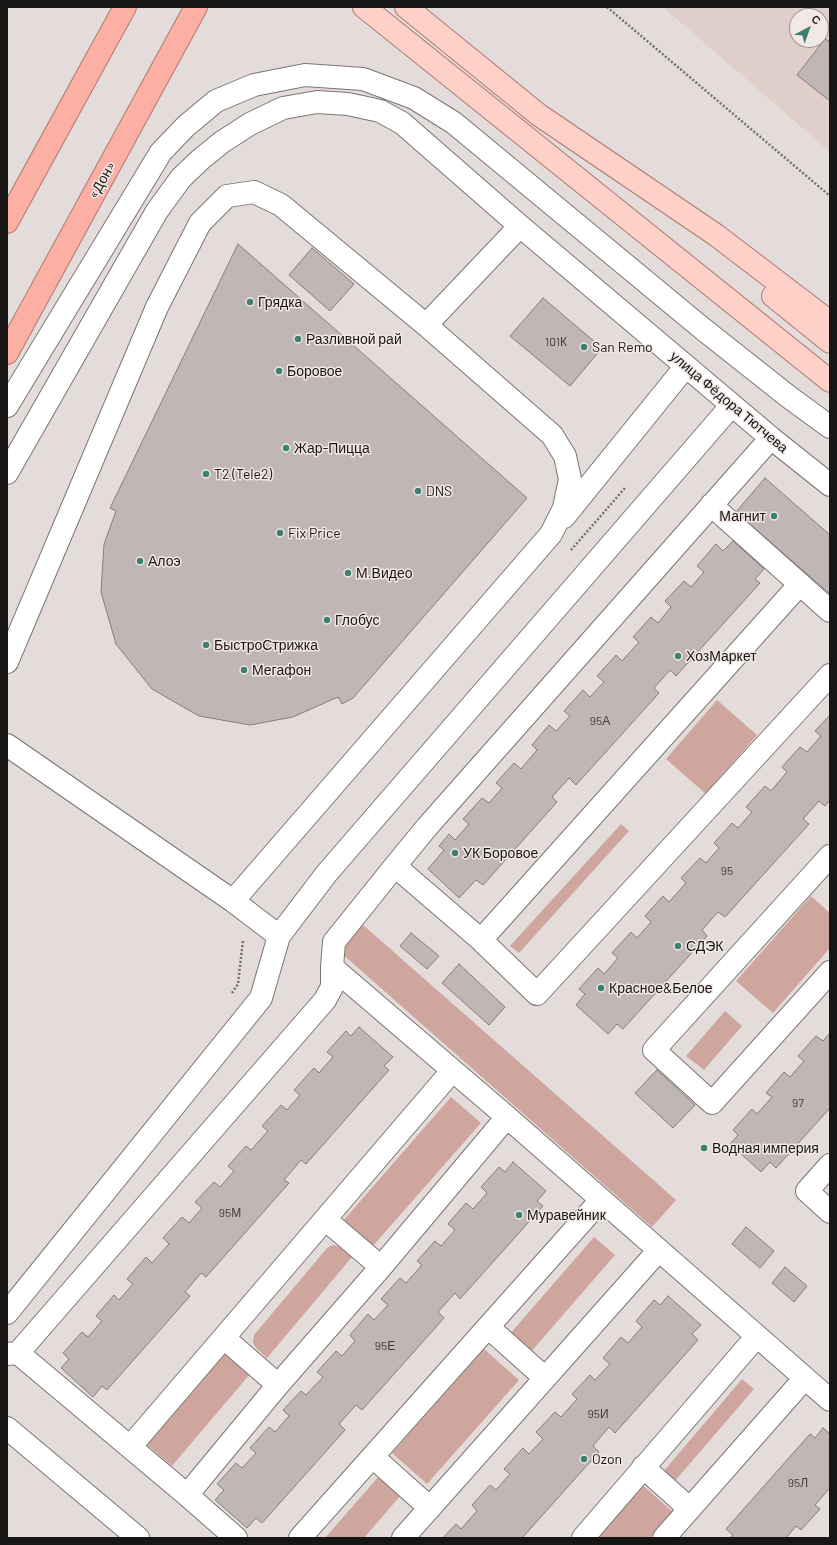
<!DOCTYPE html>
<html>
<head>
<meta charset="utf-8">
<style>
	body { margin:0 }
	#map { position:relative; width:837px; height:1545px; overflow:hidden; background:#e4dcda; font-family:Barlow,sans-serif }
	canvas { display:block }
	.frame { position:absolute; inset:0; border:8px solid #181515; pointer-events:none }
	.north { position:absolute; left:789px; top:8px; width:40px; height:40px; box-sizing:border-box; background:#f2e9e7; border:1px solid #9b9493; border-radius:50%; rotate:41deg; font-size:11px; font-weight:700; line-height:16px; text-align:center; color:#181515 }
	.north::after { content:''; display:block; margin:auto; width:14px; height:18px; background:#3e8070; clip-path:polygon(50% 0,100% 100%,50% 72%,0 100%) }
</style>
</head>
<body>
<div id="map">
<canvas width="837" height="1545"></canvas>
<div class="frame"></div>
<div class="north">С</div>
</div>
<script>
const ctx = document.querySelector('canvas').getContext('2d');
ctx.lineJoin = 'round';
function fillPath(path, color) { ctx.fillStyle = color; ctx.fill(path, 'evenodd'); }
const toPath = rows => new Path2D(rows.map(r => 'M' + r).join(''));
function strokePath(path, color, width, dash) { ctx.strokeStyle = color; ctx.lineWidth = width; ctx.lineCap = dash ? 'butt' : 'round'; ctx.setLineDash(dash || []); ctx.stroke(path); }
function label(font, color, halo, rows, align = 'center') {
  ctx.font = font + ' Barlow,sans-serif'; ctx.lineWidth = 3; ctx.setLineDash([]); ctx.textBaseline = 'middle'; ctx.strokeStyle = halo; ctx.fillStyle = color; for (const [text, x, y, turn = 0] of rows) {
    ctx.save(); ctx.translate(x, y); ctx.rotate((+turn || 0) * Math.PI / 180); ctx.textAlign = isNaN(turn) ? turn : align; if (halo) ctx.strokeText(text, 0, 0); ctx.fillText(text, 0, 0); ctx.restore();
  }
}
fillPath(toPath([
	[663,7,830,7,830,152],
	[797,16,821,16,821,40,797,40]
]), '#dfceca');
fillPath(toPath([
	[717,700,757,735,706,794,666,759],
	[621,824,629,831,519,953,510,946],
	[811,896,830,913,830,948,773,1013,736,981],
	[363,925,676,1200,652,1227,340,952],
	[725,1011,742,1026,704,1070,686,1056],
	[451,1097,481,1123,372,1247,343,1221],
	[594,1237,615,1255,530,1353,509,1335],
	[333,1245,340,1247,352,1257,267,1358,257,1349,253,1343,254,1335,327,1248],
	[484,1349,519,1380,427,1484,392,1453],
	[225,1352,250,1374,172,1466,147,1445],
	[742,1379,754,1389,674,1482,663,1472],
	[379,1476,401,1495,364,1538,325,1538],
	[640,1483,673,1512,650,1538,591,1538]
]), '#cfa69e');
const building = toPath([
	[825,39,830,42,830,101,797,75,825,39],
	[238,244,527,498,353,698,342,704,338,697,293,717,250,725,199,716,152,689,116,644,101,592,104,544,116,511,110,508,238,244],
	[312,248,354,284,330,311,289,275,312,248],
	[543,298,602,348,570,386,510,336,543,298],
	[765,478,830,535,830,594,736,512,765,478],
	[733,541,764,569,755,579,760,583,676,676,670,670,654,688,659,693,576,785,569,778,552,797,557,802,483,885,476,880,459,898,428,869,444,850,439,846,449,834,455,840,469,824,463,819,482,798,489,803,502,788,496,783,514,763,521,769,537,750,532,745,549,725,556,731,570,716,564,711,583,690,590,697,604,682,597,676,616,655,622,661,639,642,633,637,651,617,658,623,671,607,665,601,684,581,691,587,704,572,697,566,716,544,723,551,733,541],
	[830,715,830,800,825,806,819,801,803,819,809,824,725,917,718,912,702,930,707,936,623,1029,617,1024,608,1034,576,1005,585,994,579,989,598,968,604,974,618,958,612,953,631,932,637,938,651,922,645,916,663,896,669,902,686,883,681,878,700,858,706,863,719,848,714,843,732,823,738,828,752,812,746,807,765,786,771,791,787,772,782,767,800,747,807,752,821,736,815,731,830,715],
	[411,933,439,956,427,969,400,946,411,933],
	[459,964,505,1007,489,1025,442,983,459,964],
	[359,1027,393,1057,384,1066,389,1070,306,1164,301,1160,284,1180,289,1183,206,1277,201,1273,185,1292,190,1296,107,1390,102,1386,93,1397,61,1368,69,1359,63,1353,82,1332,88,1337,102,1321,96,1316,114,1295,119,1300,133,1284,127,1279,146,1257,152,1263,169,1244,163,1238,182,1217,189,1223,202,1208,195,1202,214,1182,220,1187,234,1171,228,1166,246,1146,251,1150,268,1131,262,1126,281,1105,287,1110,300,1095,294,1090,314,1068,319,1073,333,1057,327,1052,346,1031,351,1036,359,1027],
	[830,1033,830,1108,776,1168,770,1162,761,1172,730,1144,738,1135,733,1130,752,1109,757,1114,772,1097,766,1093,784,1072,790,1077,804,1061,798,1056,816,1036,823,1041,830,1033],
	[657,1070,695,1105,673,1128,635,1093,657,1070],
	[513,1162,546,1191,537,1201,543,1206,460,1299,455,1293,438,1312,444,1318,362,1410,356,1405,339,1424,345,1430,262,1523,256,1518,247,1528,215,1500,224,1490,217,1484,236,1463,242,1468,256,1453,250,1448,269,1427,275,1432,289,1416,283,1410,301,1391,306,1395,323,1377,317,1372,336,1351,342,1356,355,1341,350,1335,368,1314,374,1320,388,1305,381,1299,400,1278,406,1283,422,1265,417,1261,435,1241,441,1246,455,1230,448,1224,466,1203,473,1209,487,1193,481,1187,499,1167,505,1172,513,1162],
	[746,1227,774,1251,760,1268,732,1244,746,1227],
	[785,1267,807,1286,794,1302,772,1283,785,1267],
	[668,1296,701,1325,692,1334,698,1340,615,1433,609,1427,593,1446,599,1452,522,1538,443,1538,456,1524,461,1529,477,1511,472,1505,490,1485,496,1490,510,1474,504,1469,523,1448,529,1454,543,1439,536,1432,555,1412,561,1417,577,1399,572,1394,590,1375,595,1380,610,1364,603,1358,621,1337,628,1343,642,1327,636,1321,654,1300,660,1305,668,1296],
	[823,1428,830,1434,830,1490,829,1489,815,1505,820,1509,801,1530,796,1526,786,1538,730,1538,733,1535,726,1529,810,1434,815,1438,823,1428]
]);
fillPath(building, '#bfb6b5');
strokePath(building, '#867e7c', 1);
const minor = toPath([
	[426,325,520,226],
	[7,406,161,152,186,126,216,101,254,85,305,75,363,79,414,98,454,123,703,329,789,397,830,427],
	[771,438,427,827,395,866,334,942,332,967,507,1117,830,1400],
	[7,473,157,211,181,178,201,159,222,142,250,124,283,108,317,102,348,104,380,111,402,123,520,226,771,438,830,485],
	[711,505,830,611],
	[564,517,686,366],
	[7,662,157,307,200,223,227,196,254,192,281,205,426,325,552,435,565,456,570,479,564,508,551,534,233,901],
	[7,745,233,901,279,936],
	[830,856,654,1050,712,1103,830,972],
	[395,866,481,940,537,994,830,675],
	[481,940,800,584],
	[830,1165,807,1191,830,1212],
	[326,1220,381,1267],
	[7,1313,261,998,279,936,327,873,732,405],
	[488,1327,545,1378],
	[224,1338,278,1385],
	[18,1353,187,1495,236,1538],
	[7,1354,18,1353,325,1000,332,987,332,967],
	[7,1428,138,1538],
	[130,1447,452,1071],
	[373,1457,430,1508],
	[643,1467,690,1509],
	[187,1495,278,1385,381,1267,507,1117],
	[300,1538,601,1200],
	[403,1538,659,1250],
	[583,1538,757,1336],
	[664,1538,805,1378]
]);
const major = toPath([
	[364,7,830,381],
	[406,7,539,115,716,235,830,322],
	[773,296,830,342]
]);
const highway = toPath([
	[7,222,125,7],
	[7,353,196,7]
]);
strokePath(minor, '#7c7473', 24);
strokePath(major, '#ac7a71', 24);
strokePath(highway, '#ac7a71', 24);
strokePath(toPath([
	[607,7,830,196],
	[571,550,625,488],
	[232,993,238,984,243,940]
]), '#746f6e', 2.5, [2, 2]);
strokePath(minor, '#fff', 22);
strokePath(major, '#fdd0c8', 22);
strokePath(highway, '#fbb0a3', 22);
for (const [x, y, r, color] of [
	[250,302,4,"#3e8070"],
	[298,339,4,"#3e8070"],
	[584,347,4,"#3e8070"],
	[279,371,4,"#3e8070"],
	[286,448,4,"#3e8070"],
	[206,474,4,"#3e8070"],
	[418,491,4,"#3e8070"],
	[774,516,4,"#3e8070"],
	[280,533,4,"#3e8070"],
	[140,561,4,"#3e8070"],
	[348,573,4,"#3e8070"],
	[327,620,4,"#3e8070"],
	[206,645,4,"#3e8070"],
	[678,656,4,"#3e8070"],
	[244,670,4,"#3e8070"],
	[455,853,4,"#3e8070"],
	[678,946,4,"#3e8070"],
	[601,988,4,"#3e8070"],
	[704,1148,4,"#3e8070"],
	[519,1215,4,"#3e8070"],
	[584,1459,4,"#3e8070"]
]) { const dot = new Path2D(); dot.arc(x, y, r, 0, 2 * Math.PI); ctx.fillStyle = color; ctx.fill(dot); strokePath(dot, '#f2e9e7', 1.5); }
label('12px', '#423d3d', null, [
	["101К",556,342],
	["95А",600,721],
	["95",727,871],
	["97",798,1103],
	["95М",230,1213],
	["95Е",385,1346],
	["95И",598,1414],
	["95Л",798,1483]
]);
label('14px', '#181515', '#f2e9e7', [
	["«Дон»",102,180,-61],
	["улица Фёдора Тютчева",729,402,40]
]);
label('14px', '#181515', '#f2e9e7', [
	["Грядка",258,302],
	["Разливной рай",306,339],
	["San Remo",592,347],
	["Боровое",287,371],
	["Жар-Пицца",294,448],
	["T2 (Tele2)",214,474],
	["DNS",426,491],
	["Магнит",766,516,"right"],
	["Fix Price",288,533],
	["Алоэ",148,561],
	["М.Видео",356,573],
	["Глобус",335,620],
	["БыстроСтрижка",214,645],
	["ХозМаркет",686,656],
	["Мегафон",252,670],
	["УК Боровое",463,853],
	["СДЭК",686,946],
	["Красное&Белое",609,988],
	["Водная империя",712,1148],
	["Муравейник",527,1215],
	["Ozon",592,1459]
], 'left');
</script>
</body>
</html>
